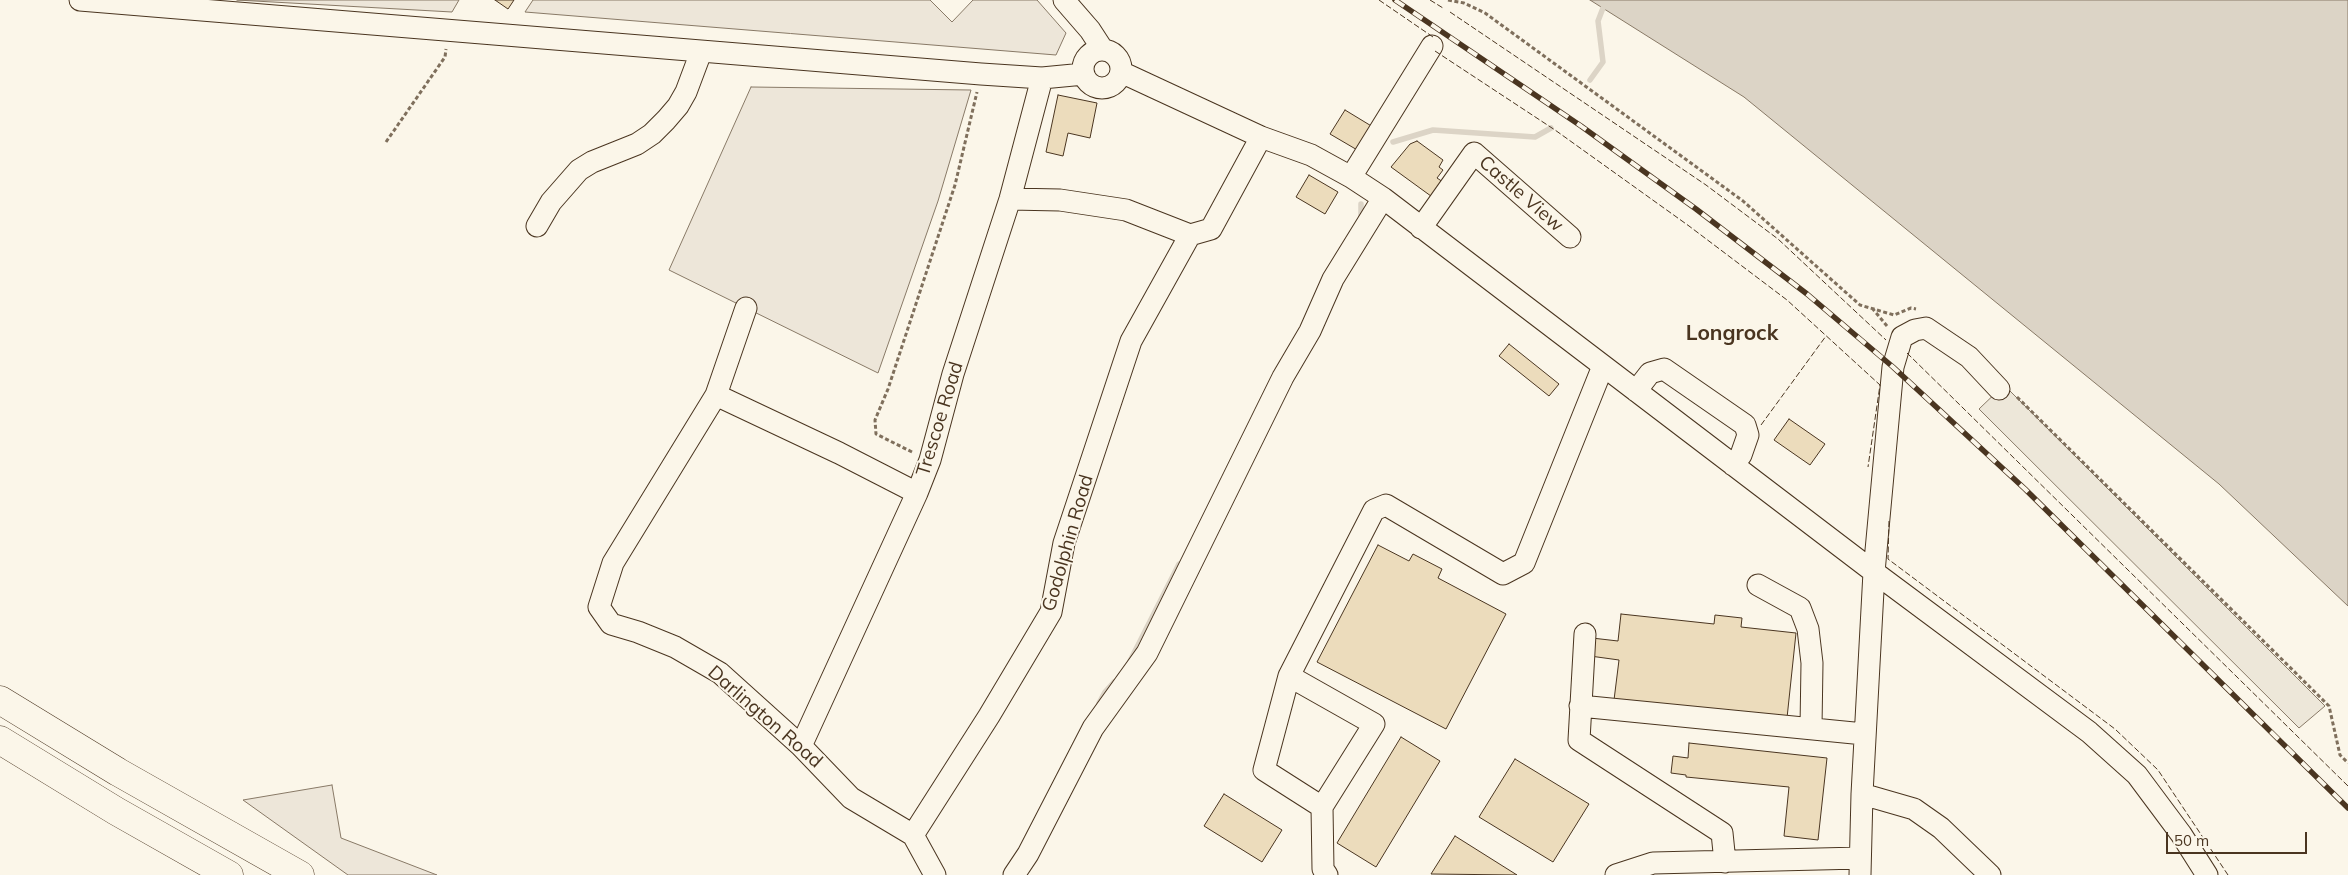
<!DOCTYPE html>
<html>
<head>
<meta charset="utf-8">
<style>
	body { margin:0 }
	#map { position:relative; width:2348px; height:875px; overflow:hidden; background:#fbf6e9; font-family:Mulish,sans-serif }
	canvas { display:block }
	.scale { position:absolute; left:2166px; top:832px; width:141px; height:22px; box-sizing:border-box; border:2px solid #4a3520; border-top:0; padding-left:6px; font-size:15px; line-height:18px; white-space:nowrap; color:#4a3520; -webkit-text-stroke:4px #fbf6e9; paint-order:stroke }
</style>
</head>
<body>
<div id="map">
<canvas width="2348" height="875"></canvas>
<div class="scale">50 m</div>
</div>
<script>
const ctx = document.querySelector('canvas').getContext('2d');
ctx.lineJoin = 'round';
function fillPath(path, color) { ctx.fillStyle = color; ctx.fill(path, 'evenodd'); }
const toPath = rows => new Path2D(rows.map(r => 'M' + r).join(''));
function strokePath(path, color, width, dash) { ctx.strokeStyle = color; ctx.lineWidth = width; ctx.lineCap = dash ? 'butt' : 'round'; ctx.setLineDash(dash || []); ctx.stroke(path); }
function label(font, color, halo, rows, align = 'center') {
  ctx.font = font + ' Mulish,sans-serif'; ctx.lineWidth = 4; ctx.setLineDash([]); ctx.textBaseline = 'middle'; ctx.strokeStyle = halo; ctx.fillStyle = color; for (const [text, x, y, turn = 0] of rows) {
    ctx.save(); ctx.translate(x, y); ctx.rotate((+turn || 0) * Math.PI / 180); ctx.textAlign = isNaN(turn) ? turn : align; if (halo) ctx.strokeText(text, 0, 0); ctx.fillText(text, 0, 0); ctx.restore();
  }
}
const green = toPath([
	[237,0,459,0,452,12,237,0],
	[533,0,930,0,952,22,973,0,1037,0,1066,33,1056,55,525,12,533,0],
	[751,87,971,90,938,201,878,373,669,270,751,87],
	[332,785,341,838,437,875,348,875,243,800,332,785]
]);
fillPath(green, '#ede6d9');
strokePath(green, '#887966', 1);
const parking = toPath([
	[2004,385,2325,706,2299,728,1979,409,2004,385]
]);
fillPath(parking, '#ede7d9');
strokePath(parking, '#887966', 1);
const water = toPath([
	[1590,0,2348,0,2348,606,2219,484,1744,97,1590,0]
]);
fillPath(water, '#dcd4c6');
strokePath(water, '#887966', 1);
strokePath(toPath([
	[1590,80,1603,62,1598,21,1603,8],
	[1393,142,1433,130,1535,137,1551,128],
	[1361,220,1361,204],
	[1130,661,1179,564],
	[1099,703,1105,692,1114,682]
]), '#dcd4c6', 5.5);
const building = toPath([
	[495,0,514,0,508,9,495,0],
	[1058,95,1097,103,1090,138,1068,133,1063,156,1046,152,1058,95],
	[1345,110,1373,127,1359,151,1330,134,1345,110],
	[1417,141,1443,160,1439,167,1443,170,1437,178,1446,184,1435,199,1391,167,1410,144,1417,141],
	[1309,175,1338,192,1325,214,1296,197,1309,175],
	[1509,344,1559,384,1549,396,1499,356,1509,344],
	[1789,419,1825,444,1810,465,1774,440,1789,419],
	[1378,545,1409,561,1413,554,1442,569,1438,578,1506,614,1446,729,1317,662,1378,545],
	[1621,614,1714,624,1715,615,1742,618,1741,627,1796,633,1787,718,1614,700,1619,660,1590,656,1592,638,1618,641,1621,614],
	[1401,737,1440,761,1376,867,1337,843,1401,737],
	[1689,743,1827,758,1818,840,1784,836,1789,787,1686,777,1686,775,1671,773,1673,756,1688,758,1689,743],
	[1515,759,1589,804,1553,862,1479,817,1515,759],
	[1224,794,1282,830,1262,862,1204,826,1224,794],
	[1455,836,1517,875,1431,874,1455,836]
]);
fillPath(building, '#ecdcbc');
strokePath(building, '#4a3520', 1);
const minor = toPath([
	[80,0,981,74,1042,78,1084,74],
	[1064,0,1090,30,1103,50],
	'1083 69a19 19 0 1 1 38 0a19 19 0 1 1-38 0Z',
	[1121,72,1261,137,1311,155,1351,177,1383,198,1874,572,2089,732,2137,775,2181,834,2207,875],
	[1351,177,1432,46],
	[1010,199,1060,200,1126,210,1190,235,1211,229,1261,137],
	[537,226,551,202,579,170,592,162,637,144,652,134,666,120,678,106,686,92,701,52],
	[1421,228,1474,153,1570,237],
	[1636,391,1650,373,1664,369,1745,425,1748,435,1741,455,1733,465],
	[716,395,746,308],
	[917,493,839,453,716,395,613,563,599,607,611,624,638,632,675,647,720,673,801,746,851,798,913,835,935,875],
	[1758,585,1800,608,1808,629,1812,663,1811,727],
	[1585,634,1579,740,1722,833,1725,862],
	[1289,676,1264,770,1322,807],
	[1580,706,1864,734],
	[801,746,917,493,930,460,953,374,1010,199,1042,78],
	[1862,794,1914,809,1941,828,1990,875],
	[913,835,989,716,1051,612,1064,543,1131,341,1190,235],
	[1014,875,1028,854,1093,728,1147,653,1283,377,1310,331,1333,279,1383,198],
	[1327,875,1323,869,1322,807,1374,724,1289,676,1374,510,1386,505,1503,574,1524,563,1603,366],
	[1616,875,1653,863,1860,858],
	[1860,875,1862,794,1874,572,1893,367,1902,337,1915,330,1926,328,1969,357,1999,389]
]);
const highway = toPath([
	[0,700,118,772,300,875],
	[0,740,116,811,229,875]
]);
strokePath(minor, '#4a3520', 23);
strokePath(highway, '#4a3520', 29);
strokePath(toPath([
	[1448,0,1464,3,1485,13,1743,201,1860,305,1894,315,1911,308,1916,309],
	[386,142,445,57,446,49],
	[1872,308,1887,326],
	[2017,397,2329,706,2340,755,2348,763],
	[912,452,876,434,875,420,888,389,955,185,977,92]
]), '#7f6f5c', 3, [4, 2.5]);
strokePath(minor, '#fbf6e9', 21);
strokePath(highway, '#fbf6e9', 28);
const rail = toPath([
	[1395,0,1581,126,1696,209,1807,294,1893,367,2025,489,2348,808]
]);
strokePath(rail, '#4a3520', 5.5);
strokePath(rail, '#fbf6e9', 4, [11]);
strokePath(toPath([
	[1379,0,1433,37],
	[1430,0,1443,8],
	[1450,12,1706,185,1778,239,1886,340],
	[1435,51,1555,130,1689,226,1787,300,1880,385,1868,467],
	[1907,353,2348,786],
	[1761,425,1826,336],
	[1889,521,1888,559,2115,729,2158,770,2228,875]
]), '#4a3520', 1, [6, 2.5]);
label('19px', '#4a3520', '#fbf6e9', [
	["Castle View",1521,194,41],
	["Trescoe Road",940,419,-73],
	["Godolphin Road",1068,543,-74],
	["Darlington Road",765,717,41]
]);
label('bold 21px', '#4a3520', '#fbf6e9', [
	["Longrock",1732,334]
]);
</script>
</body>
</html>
